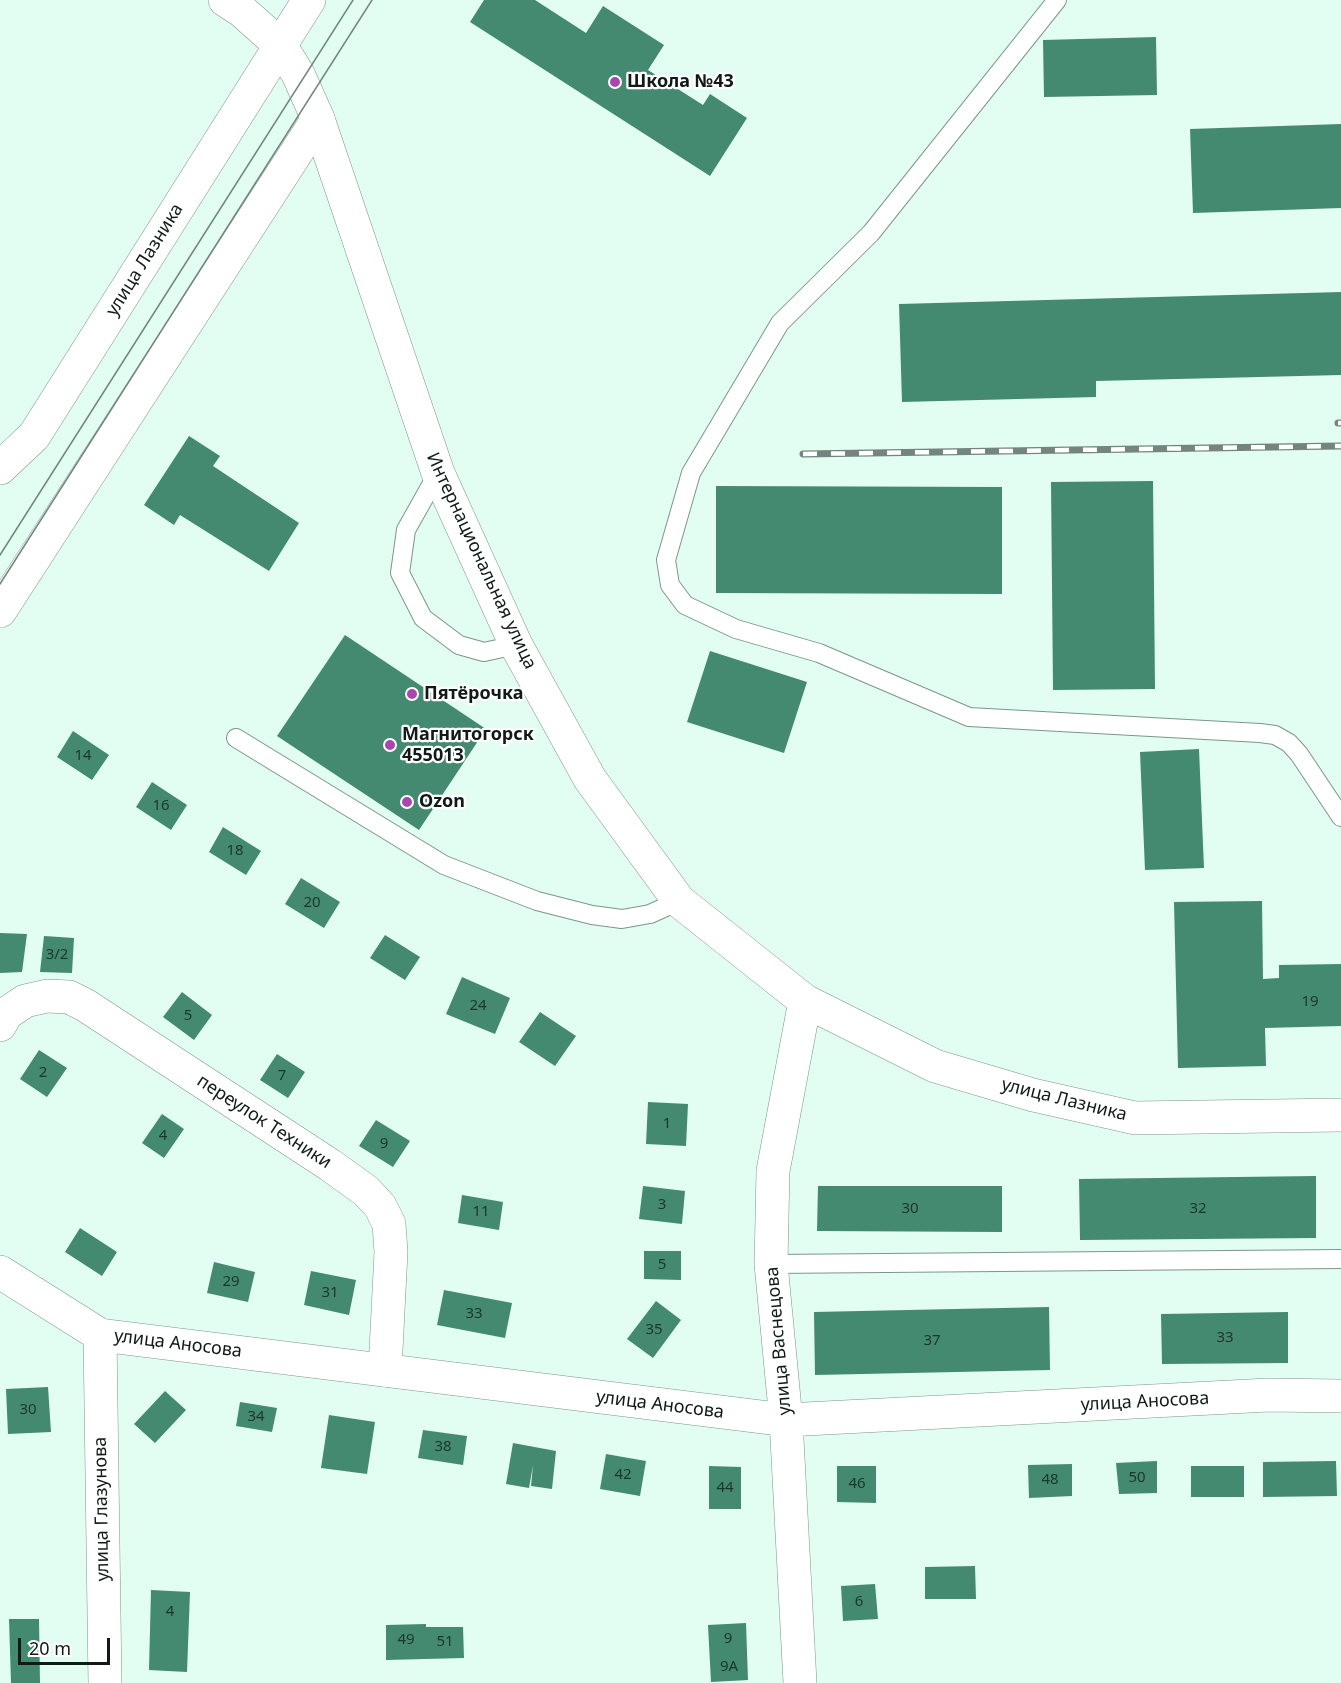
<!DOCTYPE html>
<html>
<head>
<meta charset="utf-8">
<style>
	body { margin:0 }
	#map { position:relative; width:1341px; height:1683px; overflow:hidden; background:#e2fdf2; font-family:"Noto Sans",sans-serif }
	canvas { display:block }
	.scale { position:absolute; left:18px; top:1638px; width:92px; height:27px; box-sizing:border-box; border:3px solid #101a16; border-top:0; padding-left:8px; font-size:18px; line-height:21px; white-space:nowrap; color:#101a16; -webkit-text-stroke:4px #fff; paint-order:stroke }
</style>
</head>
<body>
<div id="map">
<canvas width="1341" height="1683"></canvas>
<div class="scale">20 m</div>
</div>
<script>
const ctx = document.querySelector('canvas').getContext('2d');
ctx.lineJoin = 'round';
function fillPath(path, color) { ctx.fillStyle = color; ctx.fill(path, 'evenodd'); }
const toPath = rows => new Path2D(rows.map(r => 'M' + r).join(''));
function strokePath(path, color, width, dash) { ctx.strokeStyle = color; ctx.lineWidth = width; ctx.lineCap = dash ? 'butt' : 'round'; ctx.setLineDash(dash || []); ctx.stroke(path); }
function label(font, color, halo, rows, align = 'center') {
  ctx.font = font + ' "Noto Sans",sans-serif'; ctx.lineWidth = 4.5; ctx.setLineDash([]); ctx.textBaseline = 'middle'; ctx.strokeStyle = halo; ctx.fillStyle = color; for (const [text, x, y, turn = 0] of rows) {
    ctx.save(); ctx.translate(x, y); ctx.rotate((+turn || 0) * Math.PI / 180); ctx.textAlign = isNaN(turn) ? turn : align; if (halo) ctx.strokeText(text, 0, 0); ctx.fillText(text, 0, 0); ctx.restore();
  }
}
fillPath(toPath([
	[484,0,535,0,586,33,603,6,664,45,648,70,703,105,710,94,747,118,710,176,470,22],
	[1156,37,1157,95,1044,97,1043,40],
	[1341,124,1341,208,1193,213,1190,129],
	[1341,292,1341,375,1096,381,1096,397,902,402,899,304],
	[189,436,220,456,213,466,299,523,269,571,180,515,174,525,144,505],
	[1153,481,1155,689,1053,690,1051,482],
	[716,486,1002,487,1002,594,716,593],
	[345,635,486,729,419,830,277,736],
	[710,651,807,682,784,753,687,722],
	[73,731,109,755,92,780,57,757],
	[1199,749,1204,868,1145,870,1140,752],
	[152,782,187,805,171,830,136,807],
	[223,827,261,851,246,875,209,852],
	[301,878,340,902,324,928,285,904],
	[1262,901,1263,979,1279,978,1279,965,1341,964,1341,1026,1265,1028,1266,1066,1178,1068,1174,902],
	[0,933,27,934,22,972,0,973],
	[385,935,420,957,405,980,370,958],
	[44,936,74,938,72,973,40,972],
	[462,977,510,998,495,1034,446,1014],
	[182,992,212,1015,194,1040,163,1017],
	[540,1012,576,1036,555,1066,519,1042],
	[39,1050,67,1068,47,1097,20,1079],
	[277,1054,305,1072,288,1098,260,1080],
	[648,1102,688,1104,686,1146,646,1144],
	[162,1114,184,1129,164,1158,142,1143],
	[376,1120,410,1141,393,1167,359,1146],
	[1316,1176,1316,1238,1080,1240,1079,1179],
	[643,1186,685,1191,682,1224,639,1219],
	[818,1186,1002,1186,1002,1232,817,1231],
	[462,1195,503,1202,499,1230,458,1223],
	[80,1228,117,1252,102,1276,65,1252],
	[644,1251,681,1251,681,1280,644,1279],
	[214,1262,255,1272,248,1302,207,1293],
	[311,1271,356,1280,349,1315,304,1305],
	[444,1290,512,1303,505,1338,437,1325],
	[656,1301,681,1320,653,1358,627,1339],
	[1049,1307,1050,1370,815,1375,814,1312],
	[1288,1312,1288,1363,1162,1364,1161,1314],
	[48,1387,51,1432,8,1434,6,1389],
	[165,1391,186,1410,155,1443,134,1424],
	[240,1402,277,1408,272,1432,236,1426],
	[329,1415,375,1422,367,1474,321,1468],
	[423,1430,467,1436,463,1465,418,1458],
	[513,1443,556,1451,552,1489,531,1486,533,1465,529,1488,506,1484],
	[606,1454,646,1461,640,1496,600,1489],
	[1157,1461,1157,1493,1119,1494,1116,1463],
	[1336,1461,1337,1496,1263,1497,1263,1462],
	[1072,1464,1072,1496,1029,1498,1028,1465],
	[709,1466,741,1467,741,1509,709,1509],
	[837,1466,876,1466,876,1503,837,1502],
	[1191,1466,1244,1466,1244,1497,1191,1497],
	[975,1566,976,1599,925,1599,925,1567],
	[875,1584,878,1619,843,1621,841,1586],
	[151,1590,190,1592,187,1672,149,1670],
	[9,1619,39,1619,40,1683,11,1683],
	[746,1623,748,1680,711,1682,708,1625],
	[426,1624,426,1627,463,1627,464,1658,386,1660,386,1625]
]), '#438a71');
const service = toPath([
	[1057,0,871,233,780,323,691,473,666,560,670,585,685,605,736,629,819,653,969,717,1260,733,1275,735,1289,743,1299,754,1341,817],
	[438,473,406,530,400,573,423,618,459,645,484,652,516,645],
	[236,738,444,865,537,901,592,915,622,919,650,914,679,901],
	[771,1264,1341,1259]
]);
const minor = toPath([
	[0,468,34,436,309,0],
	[0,611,318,119],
	[0,1025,6,1014,25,1001,47,996,69,997,85,1005,330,1165,366,1191,380,1206,389,1224,391,1252,385,1370],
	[100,1335,105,1683],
	[800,1683,786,1420,1269,1395,1341,1396]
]);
const tertiary = toPath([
	[225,0,242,11,280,45,298,74,318,119,438,473,516,645,590,779,679,901,805,1001,935,1066,1033,1095,1135,1118,1341,1115],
	[0,1272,100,1335,786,1420,771,1264,773,1171,805,1001]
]);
strokePath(service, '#7c968b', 20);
strokePath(minor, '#7c968b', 34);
strokePath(tertiary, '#7c968b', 34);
strokePath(service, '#fff', 18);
strokePath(minor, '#fff', 33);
strokePath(tertiary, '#fff', 33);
strokePath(toPath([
	[0,555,353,0],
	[0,584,372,0]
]), '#73857e', 1.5);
const rail = toPath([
	[1338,423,1341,423],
	[803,454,1341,446]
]);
strokePath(rail, '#73857e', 7);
strokePath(rail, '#fff', 4.5, [14]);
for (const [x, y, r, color] of [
	[615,82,6,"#a947ae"],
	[412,694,6,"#a947ae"],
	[390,745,6,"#a947ae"],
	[407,802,6,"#a947ae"]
]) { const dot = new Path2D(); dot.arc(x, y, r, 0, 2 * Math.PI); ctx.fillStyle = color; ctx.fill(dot); strokePath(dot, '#fff', 2); }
label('15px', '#1d362d', null, [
	["14",83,756],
	["16",161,806],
	["18",235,851],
	["20",312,903],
	["3/2",57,955],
	["19",1310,1002],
	["24",478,1006],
	["5",188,1016],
	["2",43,1073],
	["7",282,1076],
	["1",667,1124],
	["4",163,1136],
	["9",384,1144],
	["3",662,1205],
	["30",910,1209],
	["32",1198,1209],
	["11",481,1212],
	["5",662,1265],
	["29",231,1282],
	["31",330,1293],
	["33",474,1314],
	["35",654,1330],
	["33",1225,1338],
	["37",932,1341],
	["30",28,1410],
	["34",256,1417],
	["38",443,1447],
	["42",623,1475],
	["50",1137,1478],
	["48",1050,1480],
	["46",857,1484],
	["44",725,1488],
	["6",859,1602],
	["4",170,1612],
	["9",728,1639],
	["49",406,1640],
	["51",445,1642],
	["9А",729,1667]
]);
label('bold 18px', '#101a16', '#fff', [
	["Школа №43",627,82],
	["Пятёрочка",424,694],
	["Магнитогорск",402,735],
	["455013",402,756],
	["Ozon",419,802]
], 'left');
label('18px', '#101a16', '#fff', [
	["улица Лазника",145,260,-58],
	["Интернациональная улица",481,561,65],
	["улица Лазника",1064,1100,14],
	["переулок Техники",264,1122,33],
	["улица Васнецова",779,1341,-95],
	["улица Аносова",178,1344,7],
	["улица Аносова",1145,1402,-3],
	["улица Аносова",660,1405,7],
	["улица Глазунова",102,1509,-91]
]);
</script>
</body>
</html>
